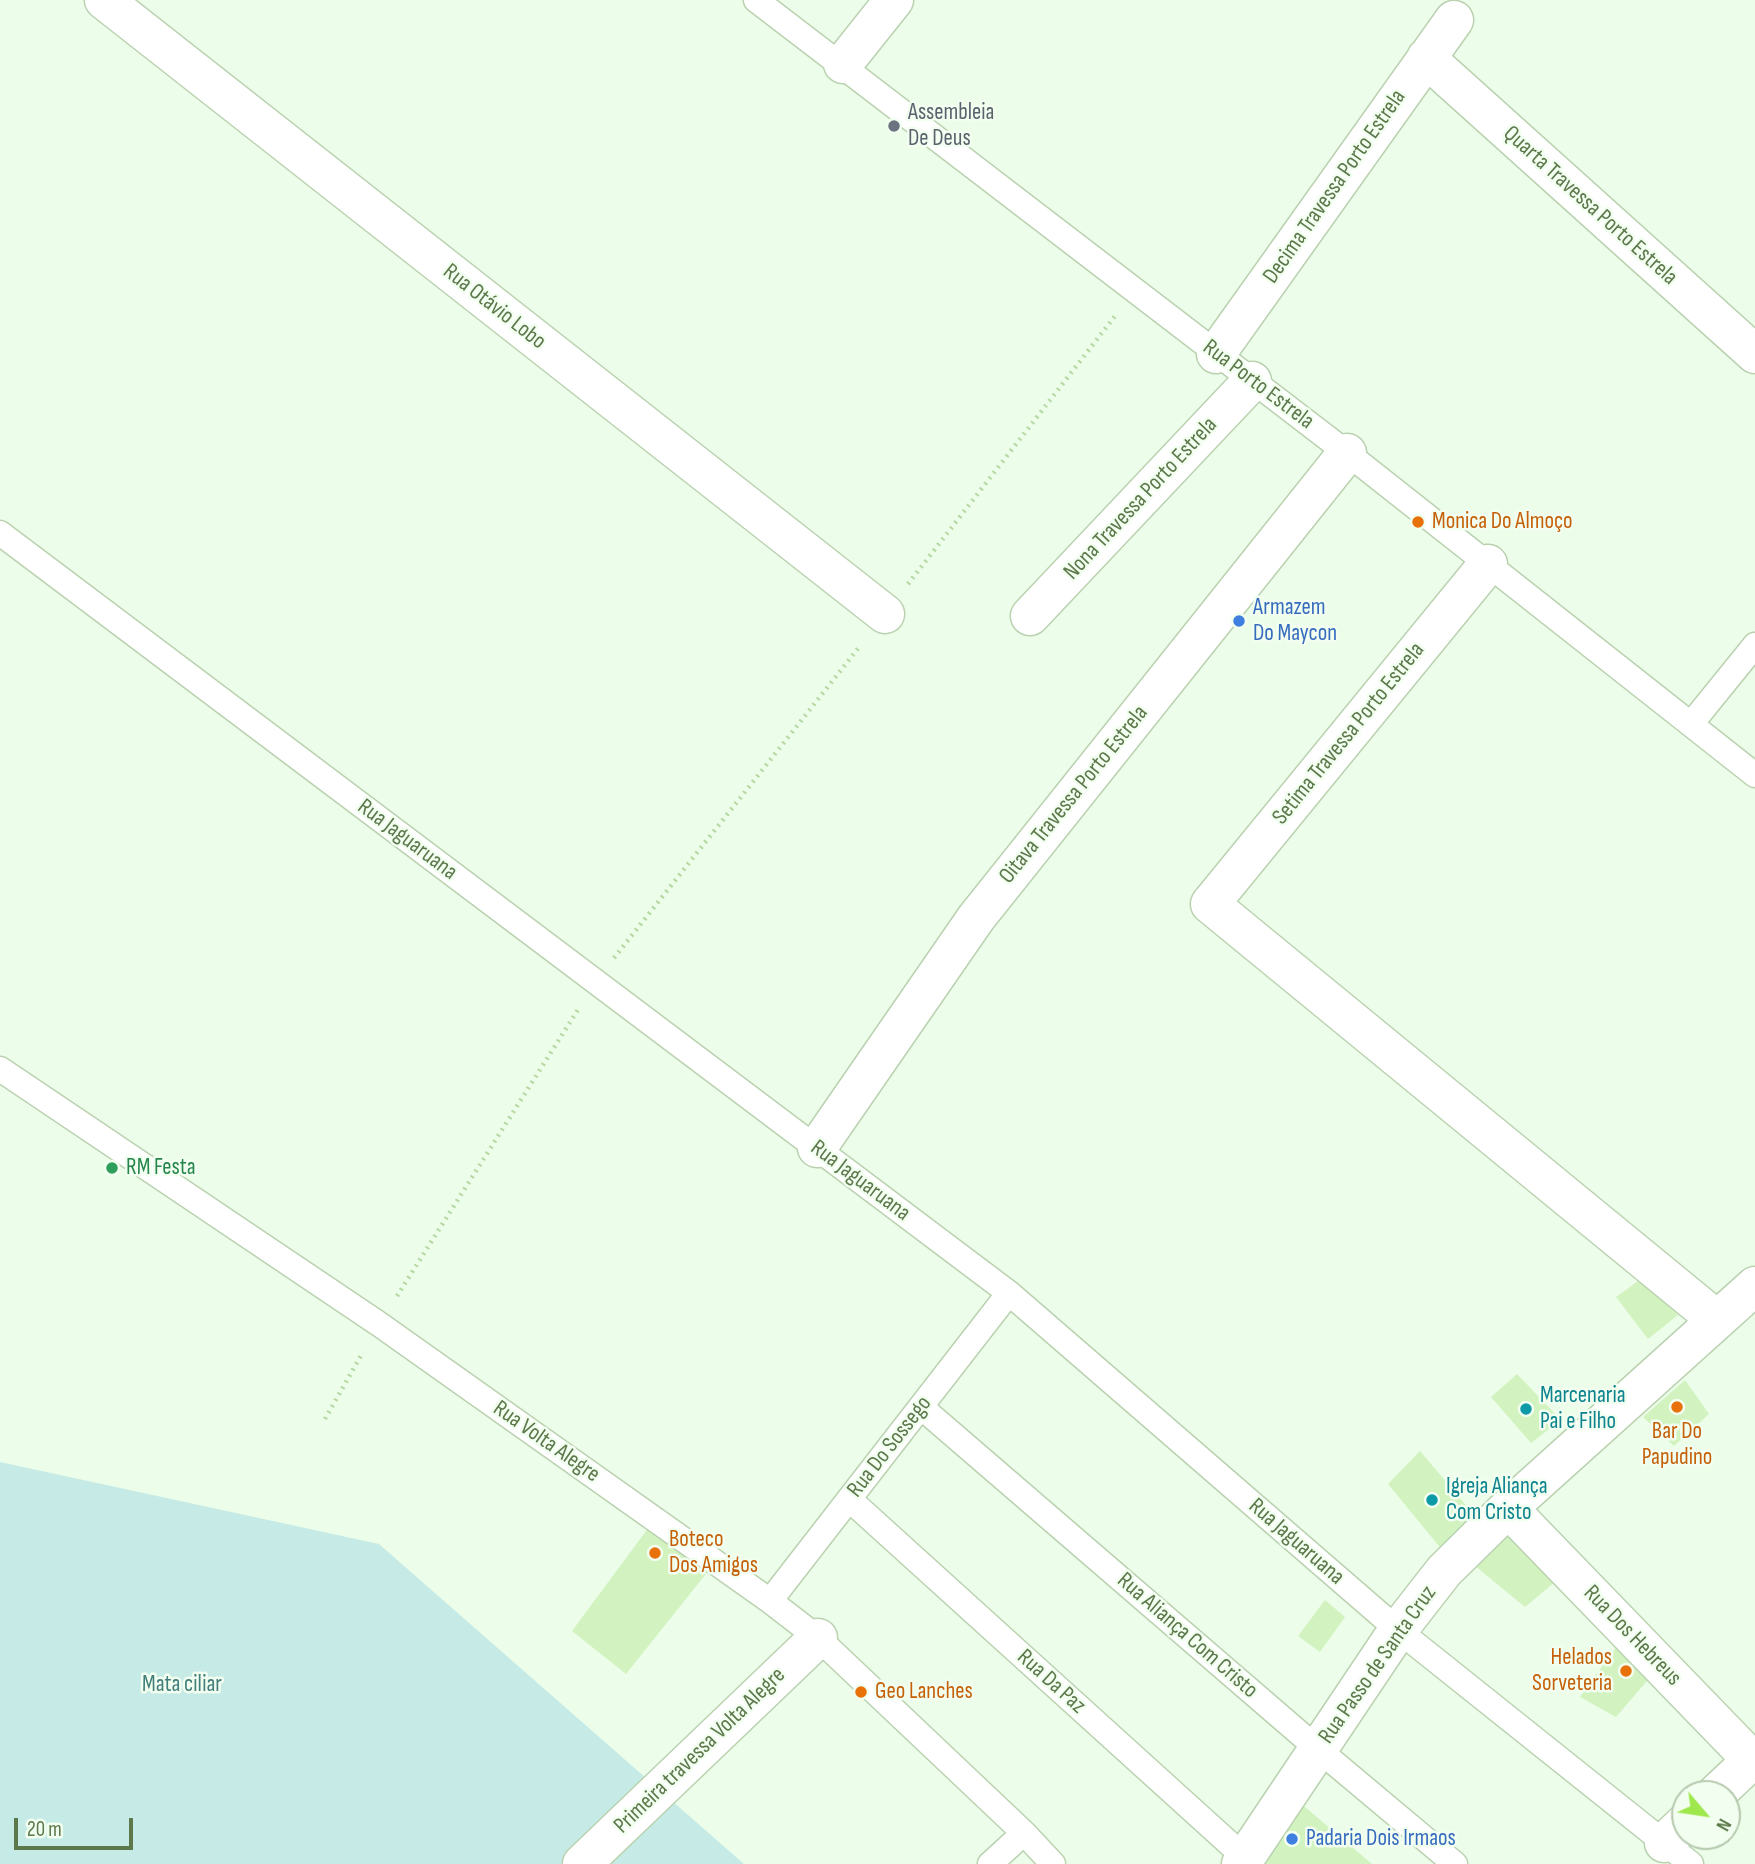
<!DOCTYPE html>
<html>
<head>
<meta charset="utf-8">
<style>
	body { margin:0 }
	#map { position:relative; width:1755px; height:1864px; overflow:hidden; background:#ecfde9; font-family:"Sofia Sans Condensed",sans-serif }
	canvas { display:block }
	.north { position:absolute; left:1671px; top:1780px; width:70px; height:70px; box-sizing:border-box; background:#f2fff0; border:2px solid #b6c9ae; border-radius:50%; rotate:119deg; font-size:19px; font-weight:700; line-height:28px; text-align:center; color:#5d784b }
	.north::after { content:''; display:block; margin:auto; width:24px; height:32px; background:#9ee84d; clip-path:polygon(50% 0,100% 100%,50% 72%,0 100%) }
	.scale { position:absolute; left:14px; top:1818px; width:119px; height:32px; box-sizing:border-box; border:4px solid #5d784b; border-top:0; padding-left:9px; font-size:21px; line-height:24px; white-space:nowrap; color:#5d784b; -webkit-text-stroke:5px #f2fff0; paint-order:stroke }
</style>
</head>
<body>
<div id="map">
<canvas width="1755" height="1864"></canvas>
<div class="north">N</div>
<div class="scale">20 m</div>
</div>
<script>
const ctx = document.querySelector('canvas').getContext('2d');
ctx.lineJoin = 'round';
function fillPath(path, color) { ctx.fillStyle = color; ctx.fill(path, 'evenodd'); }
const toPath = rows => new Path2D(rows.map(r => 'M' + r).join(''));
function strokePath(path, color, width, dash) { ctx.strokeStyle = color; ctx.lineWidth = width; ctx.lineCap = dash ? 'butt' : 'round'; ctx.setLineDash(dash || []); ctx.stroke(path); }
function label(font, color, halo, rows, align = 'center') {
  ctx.font = font + ' "Sofia Sans Condensed",sans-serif'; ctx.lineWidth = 5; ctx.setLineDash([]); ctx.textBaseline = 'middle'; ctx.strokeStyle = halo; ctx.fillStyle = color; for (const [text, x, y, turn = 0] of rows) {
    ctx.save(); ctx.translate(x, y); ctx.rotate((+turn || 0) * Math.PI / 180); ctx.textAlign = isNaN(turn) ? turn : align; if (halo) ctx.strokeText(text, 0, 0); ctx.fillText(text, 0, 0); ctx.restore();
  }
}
fillPath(toPath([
	[0,1462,379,1544,744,1864,0,1864]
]), '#c6ebe6');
fillPath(toPath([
	[1641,1279,1678,1315,1648,1339,1616,1297],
	[1517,1374,1561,1420,1531,1443,1491,1397],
	[1685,1380,1709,1414,1674,1446,1643,1417],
	[1420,1451,1476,1517,1443,1551,1388,1484],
	[1509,1521,1561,1577,1525,1607,1469,1561],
	[649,1527,709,1570,626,1674,572,1631],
	[1325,1600,1345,1617,1320,1652,1298,1636],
	[1619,1643,1653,1674,1616,1717,1580,1697],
	[1298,1801,1372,1864,1262,1864]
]), '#d2f3c0');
const lane = toPath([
	[756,0,1347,453,1755,775],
	[0,533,1009,1293,1398,1630,1691,1864],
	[1691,724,1755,645],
	[0,1069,379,1324,770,1601,818,1638,1024,1833,1053,1864],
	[921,1407,1319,1750,1455,1864],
	[849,1499,1252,1864],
	[770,1601,1009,1293],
	[990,1864,1024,1833]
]);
const street = toPath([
	[104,0,885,614],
	[1426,58,1755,354],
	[843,64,894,0],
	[1216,354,1454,20],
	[1488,564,1210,904,1717,1320],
	[1030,616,1252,381],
	[817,1148,976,918,1347,453],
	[1509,1509,1752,1760,1755,1757],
	[1716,1794,1752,1760],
	[1664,1843,1685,1823],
	[582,1864,818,1638],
	[1241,1864,1398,1630,1444,1571,1504,1512,1755,1286]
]);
strokePath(lane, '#bad2b0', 27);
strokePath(street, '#bad2b0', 41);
strokePath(toPath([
	[908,584,1115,316],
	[614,958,860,646],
	[397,1296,579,1008],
	[325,1419,363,1352]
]), '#b6d8a2', 4.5, [2, 5]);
strokePath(lane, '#fff', 24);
strokePath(street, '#fff', 38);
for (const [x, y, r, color] of [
	[894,126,7,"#6b7280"],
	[1418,522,7,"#e8710a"],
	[1239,621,7,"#3f7fe0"],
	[112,1168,7,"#2e9e5b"],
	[1677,1407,7,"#e8710a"],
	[1526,1409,7,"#0f9aa8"],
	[1432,1500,7,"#0f9aa8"],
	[655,1553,7,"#e8710a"],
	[1626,1671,7,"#e8710a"],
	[861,1692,7,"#e8710a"],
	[1292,1839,7,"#3f7fe0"]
]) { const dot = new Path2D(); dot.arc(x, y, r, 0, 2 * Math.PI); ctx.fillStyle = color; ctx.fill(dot); strokePath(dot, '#f2fff0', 2.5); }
label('23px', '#5b616d', '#f2fff0', [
	["Assembleia",908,113],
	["De Deus",908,139]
], 'left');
label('23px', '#5d784b', '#f2fff0', [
	["Decima Travessa Porto Estrela",1335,187,-55],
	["Quarta Travessa Porto Estrela",1590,206,42],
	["Rua Otávio Lobo",494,307,38],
	["Rua Porto Estrela",1258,385,37],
	["Nona Travessa Porto Estrela",1141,499,-47],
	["Setima Travessa Porto Estrela",1349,734,-51],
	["Oitava Travessa Porto Estrela",1074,795,-51],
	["Rua Jaguaruana",407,840,37],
	["Rua Jaguaruana",860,1181,37],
	["Rua Volta Alegre",546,1442,35],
	["Rua Do Sossego",890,1447,-52],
	["Rua Jaguaruana",1296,1542,41],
	["Rua Aliança Com Cristo",1187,1636,41],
	["Rua Dos Hebreus",1632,1636,46],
	["Rua Passo de Santa Cruz",1378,1665,-55],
	["Rua Da Paz",1051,1682,42],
	["Primeira travessa Volta Alegre",700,1751,-44]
]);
label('23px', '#c56008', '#f2fff0', [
	["Monica Do Almoço",1432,522],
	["Bar Do",1677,1432,"center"],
	["Papudino",1677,1458,"center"],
	["Boteco",669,1540],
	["Dos Amigos",669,1566],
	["Helados",1612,1658,"right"],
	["Sorveteria",1612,1684,"right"],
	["Geo Lanches",875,1692]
], 'left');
label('23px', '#366cbe', '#f2fff0', [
	["Armazem",1253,608],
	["Do Maycon",1253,634],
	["Padaria Dois Irmaos",1306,1839]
], 'left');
label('23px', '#27864d', '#f2fff0', [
	["RM Festa",126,1168]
], 'left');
label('23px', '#0d838f', '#f2fff0', [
	["Marcenaria",1540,1396],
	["Pai e Filho",1540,1422],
	["Igreja Aliança",1446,1487],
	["Com Cristo",1446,1513]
], 'left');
label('23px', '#427e7c', '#f2fff0', [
	["Mata ciliar",182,1685]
]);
</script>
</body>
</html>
